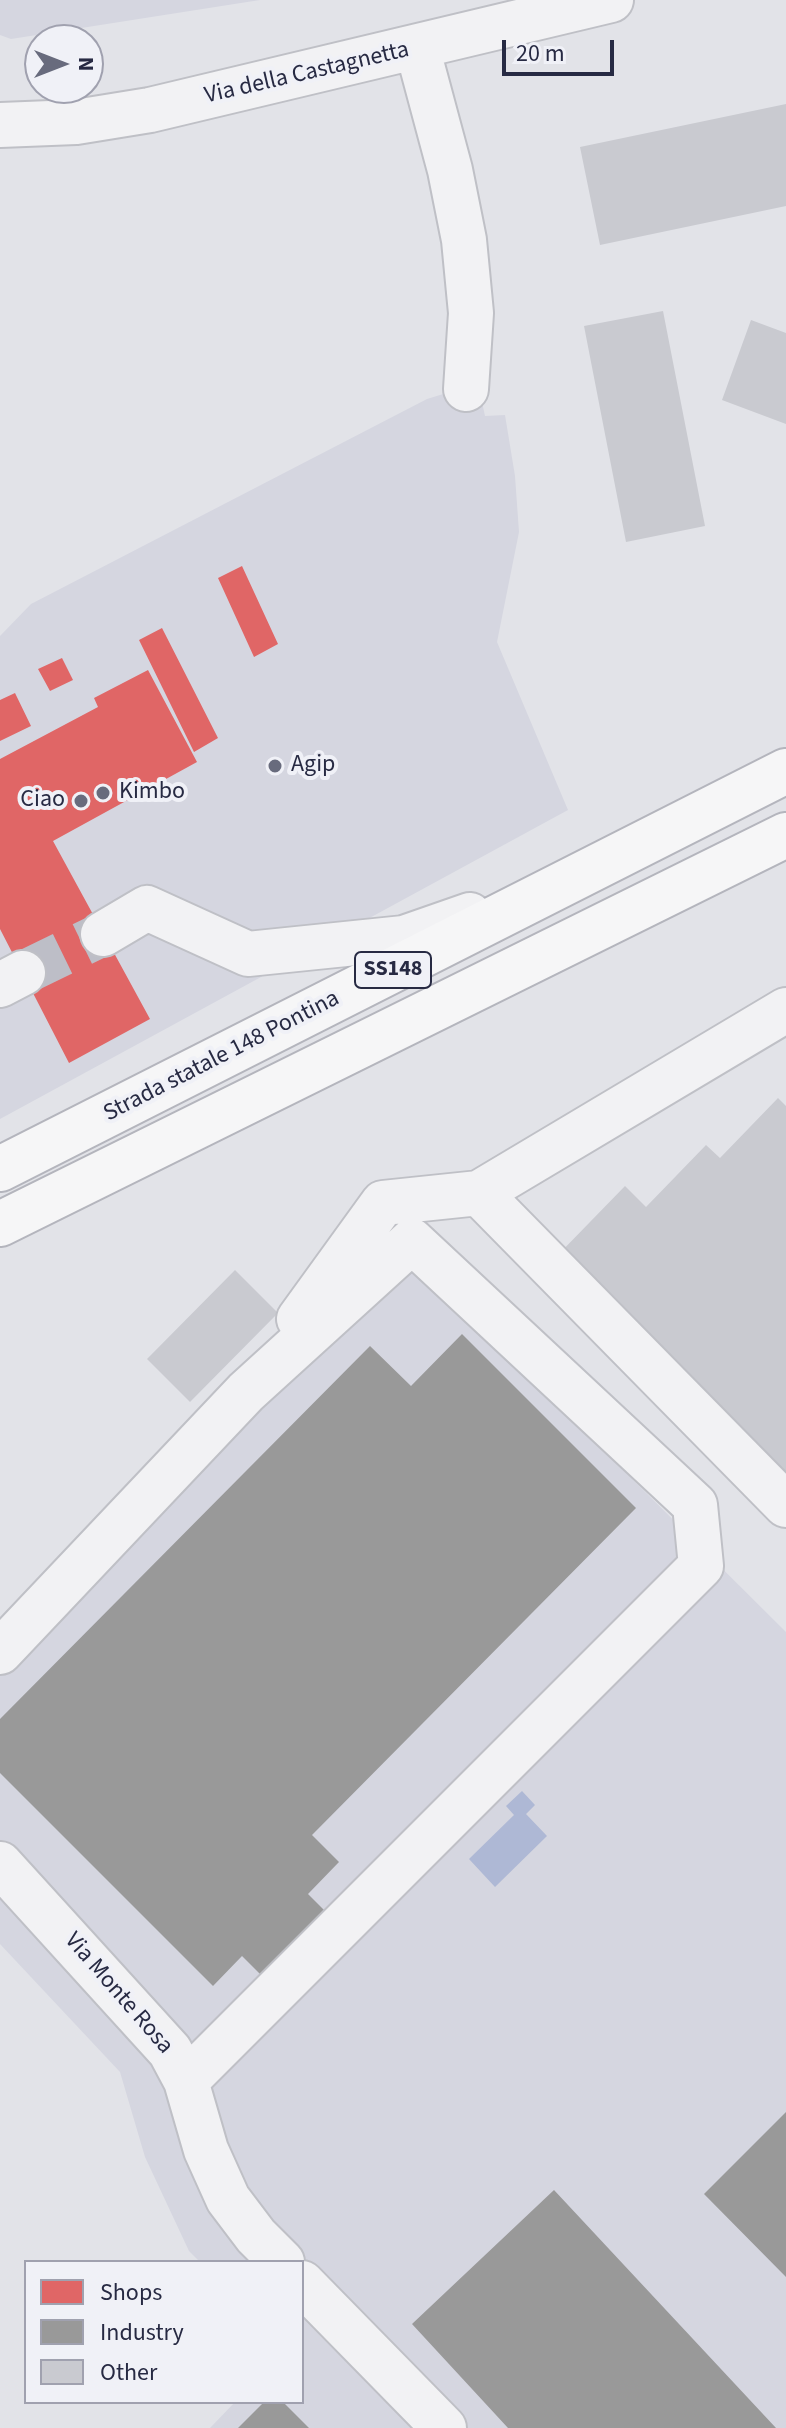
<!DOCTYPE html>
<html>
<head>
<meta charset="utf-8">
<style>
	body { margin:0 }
	#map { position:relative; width:786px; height:2428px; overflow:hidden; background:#e2e3e8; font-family:"Source Sans 3",sans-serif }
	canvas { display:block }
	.legend { position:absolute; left:24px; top:2260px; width:280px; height:144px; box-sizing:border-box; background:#f0f1f7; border:2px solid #a0a1af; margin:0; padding:10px 14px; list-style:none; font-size:24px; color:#272a43 }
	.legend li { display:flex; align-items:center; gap:16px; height:40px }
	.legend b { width:40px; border:2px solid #a0a1af }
	.north { position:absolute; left:24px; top:24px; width:80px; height:80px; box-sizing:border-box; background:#f0f1f7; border:2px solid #a0a1af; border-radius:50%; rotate:90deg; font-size:22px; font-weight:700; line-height:32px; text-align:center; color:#272a43 }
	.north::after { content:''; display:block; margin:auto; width:28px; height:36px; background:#686b7d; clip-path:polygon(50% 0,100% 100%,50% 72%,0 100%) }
	.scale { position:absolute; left:502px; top:40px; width:112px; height:36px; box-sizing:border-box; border:4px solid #272a43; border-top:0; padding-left:10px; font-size:24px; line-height:28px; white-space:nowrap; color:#272a43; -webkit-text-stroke:6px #f0f1f7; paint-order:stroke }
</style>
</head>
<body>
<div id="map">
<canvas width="786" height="2428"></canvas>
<ul class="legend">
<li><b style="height:22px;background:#e06666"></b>Shops</li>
<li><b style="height:22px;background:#999"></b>Industry</li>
<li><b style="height:22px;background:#c9cad0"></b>Other</li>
</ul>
<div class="north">N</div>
<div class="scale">20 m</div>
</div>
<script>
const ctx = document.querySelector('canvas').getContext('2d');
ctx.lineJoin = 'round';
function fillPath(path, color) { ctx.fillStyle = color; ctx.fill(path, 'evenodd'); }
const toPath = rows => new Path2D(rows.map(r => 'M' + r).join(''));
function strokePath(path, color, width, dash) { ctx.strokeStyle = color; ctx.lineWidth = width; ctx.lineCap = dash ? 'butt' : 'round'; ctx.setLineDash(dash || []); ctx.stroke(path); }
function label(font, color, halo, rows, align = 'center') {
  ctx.font = font + ' "Source Sans 3",sans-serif'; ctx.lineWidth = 8; ctx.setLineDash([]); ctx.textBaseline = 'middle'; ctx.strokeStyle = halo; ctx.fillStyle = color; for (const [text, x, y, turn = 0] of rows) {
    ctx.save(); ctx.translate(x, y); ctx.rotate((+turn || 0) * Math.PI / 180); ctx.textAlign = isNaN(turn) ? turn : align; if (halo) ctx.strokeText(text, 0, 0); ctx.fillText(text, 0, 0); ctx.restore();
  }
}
fillPath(toPath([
	[0,0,260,0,11,39,0,35],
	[479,388,485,416,505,415,515,476,519,532,497,642,568,810,0,1119,0,636,31,604,427,399,453,391],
	[411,1259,786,1632,786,2428,210,2428,235,2402,302,2402,302,2262,200,2262,189,2251,145,2157,120,2072,0,1944,0,1642]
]), '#d5d6e0');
fillPath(toPath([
	[522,1791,535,1805,526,1814,547,1836,495,1887,469,1859,514,1815,506,1806]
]), '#aeb8d5');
fillPath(toPath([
	[242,566,278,644,254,657,218,578],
	[162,628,218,738,194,752,139,640],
	[62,658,73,680,50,691,38,669],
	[148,670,197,762,53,841,150,1019,69,1063,0,929,0,759,98,707,94,698],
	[15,693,31,726,0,741,0,700]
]), '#e06666');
fillPath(toPath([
	[462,1334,636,1508,312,1835,339,1862,308,1894,333,1919,270,1984,242,1956,213,1986,0,1773,0,1719,370,1346,411,1386],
	[786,2112,786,2277,704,2194],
	[554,2190,776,2428,508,2428,412,2324],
	[264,2402,283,2402,309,2428,238,2428]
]), '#999');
fillPath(toPath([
	[786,104,786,206,600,245,580,147],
	[663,311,705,526,626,542,584,326],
	[751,320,786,333,786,424,722,400],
	[778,1098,786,1106,786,1486,554,1259,625,1186,646,1207,706,1145,720,1158],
	[235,1270,278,1313,190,1402,147,1359]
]), '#c9cad0');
strokePath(toPath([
	[23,973,103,934]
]), '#bdbec7', 44, [44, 22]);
const minor = toPath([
	[417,47,450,170,464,240,471,313,466,389],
	[0,125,76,122,150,110,611,0],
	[103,934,147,908,248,954,404,938,470,915],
	[0,985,23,973],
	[479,1193,786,1505],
	[299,1319,383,1203,479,1193,786,1010],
	[0,1652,246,1392,412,1241,695,1505,701,1566,186,2081],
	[0,1864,170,2051,186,2081,206,2150,228,2199,256,2236,282,2262],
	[302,2283,444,2428]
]);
const highway = toPath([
	[0,1169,786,771],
	[0,1224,786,835]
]);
strokePath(minor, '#bfc0c6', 48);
strokePath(highway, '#b4b5bd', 48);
strokePath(minor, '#f2f2f4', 44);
strokePath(highway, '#f6f6f7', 44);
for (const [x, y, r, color] of [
	[275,766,8,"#686b7d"],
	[103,793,8,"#686b7d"],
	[81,801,8,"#686b7d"]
]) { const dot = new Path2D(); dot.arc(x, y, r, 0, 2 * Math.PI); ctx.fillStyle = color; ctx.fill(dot); strokePath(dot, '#f0f1f7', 3); }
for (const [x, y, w] of [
	[393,970,76]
]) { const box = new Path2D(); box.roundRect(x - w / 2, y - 18, w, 36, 6); ctx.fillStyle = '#f0f1f7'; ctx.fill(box); strokePath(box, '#272a43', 2); }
label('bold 22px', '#272a43', null, [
	["SS148",393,970]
]);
label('24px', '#272a43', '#f0f1f7', [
	["Via della Castagnetta",307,74,-13],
	["Strada statale 148 Pontina",222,1057,-27],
	["Via Monte Rosa",118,1994,49]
]);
label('24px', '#272a43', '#f0f1f7', [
	["Agip",291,766],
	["Kimbo",119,793],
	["Ciao",65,801,"right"]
], 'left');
</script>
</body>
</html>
